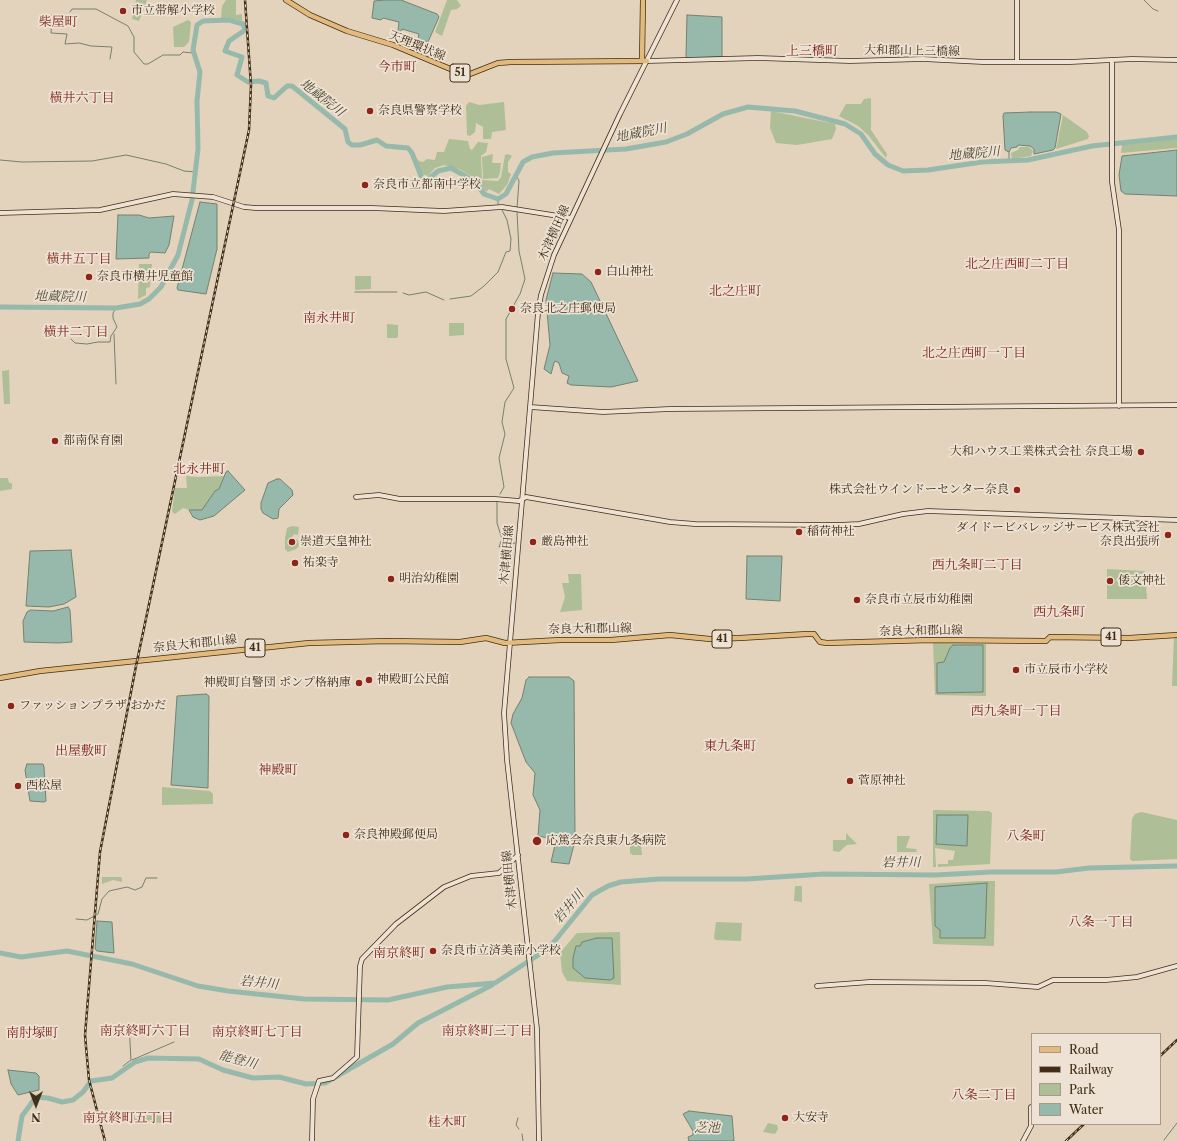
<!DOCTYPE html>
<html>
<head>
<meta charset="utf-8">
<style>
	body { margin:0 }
	#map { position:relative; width:1177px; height:1141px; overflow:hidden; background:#e3d3bc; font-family:"Libre Caslon Text",serif }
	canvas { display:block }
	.legend { position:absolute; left:1031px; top:1033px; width:130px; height:92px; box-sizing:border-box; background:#ede2d3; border:1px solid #a89a87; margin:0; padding:5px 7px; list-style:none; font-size:12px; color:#402e16 }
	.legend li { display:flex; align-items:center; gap:8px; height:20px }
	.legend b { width:20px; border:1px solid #a89a87 }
	.north { position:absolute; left:16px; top:1085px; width:40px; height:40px; -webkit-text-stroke:3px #ede2d3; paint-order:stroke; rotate:180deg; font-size:11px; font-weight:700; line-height:16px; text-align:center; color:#402e16 }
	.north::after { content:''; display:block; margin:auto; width:14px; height:18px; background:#402e16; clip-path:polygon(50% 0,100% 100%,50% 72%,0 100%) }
</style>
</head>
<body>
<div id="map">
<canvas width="1177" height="1141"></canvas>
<ul class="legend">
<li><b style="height:5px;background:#e2ba7e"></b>Road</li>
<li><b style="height:5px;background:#402e16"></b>Railway</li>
<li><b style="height:11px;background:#aebe96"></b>Park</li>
<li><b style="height:11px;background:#96b9ab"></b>Water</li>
</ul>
<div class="north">N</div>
</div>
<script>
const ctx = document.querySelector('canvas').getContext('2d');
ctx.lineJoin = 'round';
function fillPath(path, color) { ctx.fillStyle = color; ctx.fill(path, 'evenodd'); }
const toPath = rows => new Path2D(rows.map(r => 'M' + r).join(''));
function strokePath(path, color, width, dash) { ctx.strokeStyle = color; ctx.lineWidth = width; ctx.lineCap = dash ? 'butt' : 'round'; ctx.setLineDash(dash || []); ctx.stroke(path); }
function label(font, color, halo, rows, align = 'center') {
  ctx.font = font + ' "Libre Caslon Text","Noto Serif JP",serif'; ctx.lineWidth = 3.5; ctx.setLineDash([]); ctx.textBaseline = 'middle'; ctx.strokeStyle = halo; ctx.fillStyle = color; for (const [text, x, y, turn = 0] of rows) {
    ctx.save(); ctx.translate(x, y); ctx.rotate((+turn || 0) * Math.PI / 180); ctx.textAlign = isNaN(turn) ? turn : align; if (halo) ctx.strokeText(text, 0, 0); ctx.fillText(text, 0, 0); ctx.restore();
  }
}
fillPath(toPath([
	[136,0,147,0,139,21,132,19],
	[226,0,236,0,236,15,242,14,242,21,236,19,221,19,222,6],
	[447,0,457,0,461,6,457,9,451,10,442,36,435,32],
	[188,20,191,22,189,42,184,47,174,47,173,27],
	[871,98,871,130,887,154,886,158,868,135,858,126,839,116,846,104,861,104,864,99],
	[469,102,479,105,504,102,506,130,492,132,491,139,483,139,483,127,476,123,475,132,470,136,467,135,466,106],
	[771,111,835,124,836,129,832,139,797,145,776,143,770,128],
	[1063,115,1087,132,1089,136,1088,139,1056,149],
	[449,139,468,141,470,149,472,150,478,142,488,143,486,152,481,156,482,180,498,181,501,177,505,155,508,154,512,156,508,162,508,172,511,174,507,185,499,194,489,189,486,192,471,176,459,169,444,165,435,168,428,176,419,173,411,154,413,154,419,161,423,162,427,159,435,160,437,152,444,152],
	[1177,139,1177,148,1121,153,1122,145],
	[1020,147,1029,147,1033,151,1031,156,1012,159,1011,153,1018,150],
	[493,154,492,163,501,163,500,173,498,178,483,179,482,157],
	[139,264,152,264,150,287,146,288,146,295,138,299],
	[355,276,371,276,371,289,355,290],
	[449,323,464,323,464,335,449,336],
	[387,324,398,325,398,336,397,338,387,338],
	[9,370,10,404,4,404,2,371],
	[186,476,197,477,224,476,219,489,215,491,202,510,189,510,183,508,175,514,172,512,175,488,187,488],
	[0,478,8,478,9,483,12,483,12,489,0,491],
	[292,526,299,527,298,535,294,534,291,539,292,544,294,545,295,539,298,540,299,546,296,549,288,552,285,549,285,538,287,528],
	[1107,569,1145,571,1147,599,1107,599],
	[568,574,581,574,582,610,560,612,565,597,562,583,569,583],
	[1174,638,1177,638,1177,686,1172,686],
	[933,643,986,644,986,696,935,695],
	[950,648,938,693,937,663,944,662],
	[162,787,210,791,213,794,213,804,162,805],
	[933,810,989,811,992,813,990,864,938,867,938,864,948,864,948,860,953,860,955,851,935,848,936,867,933,867],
	[937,815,967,846,936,844],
	[1141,812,1177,820,1177,859,1132,861,1130,859,1132,819,1135,814],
	[846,833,857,844,847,845,839,852,833,851,833,840,846,840],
	[897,836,910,836,906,848,916,849,917,852,897,852],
	[638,841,641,844,642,855,633,855,630,853,630,845,631,842],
	[102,877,121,877,122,879,122,882,113,880,102,884],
	[979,881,995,881,994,946,933,944,929,884],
	[940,930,985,938,940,938],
	[795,886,802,886,802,902,794,901],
	[716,922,742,923,741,941,716,940,714,938],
	[620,932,621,985,567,981,562,972,560,953,575,935,577,933],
	[597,938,604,940,585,978,573,968,580,946],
	[134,1115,171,1116,171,1123,133,1122],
	[768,1123,777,1125,778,1129,775,1134,763,1132]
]), '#aebe96');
const water = toPath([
	[384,0,401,0,437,14,439,17,428,42,422,40,416,49,419,34,402,29,397,39,399,22,383,18,381,20,372,18,374,1,384,0],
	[687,15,722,17,722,57,687,58,686,56,687,15],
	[1031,112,1056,112,1061,114,1055,148,1053,150,1034,154,1034,149,1030,146,1018,145,1017,147,1011,148,1009,152,1005,150,1003,116,1004,113,1031,112],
	[1177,150,1177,196,1125,194,1121,191,1119,175,1122,156,1177,150],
	[200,202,217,204,217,249,206,294,178,290,177,288,200,202],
	[118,215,139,215,149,218,174,216,169,245,165,253,151,252,149,254,149,258,116,259,118,215],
	[553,273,582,274,591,282,638,381,611,387,571,385,567,383,569,376,562,373,559,363,555,361,554,363,551,374,544,369,550,345,546,300,553,273],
	[228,471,245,490,214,516,200,520,193,517,189,510,202,510,215,491,219,489,226,472,228,471],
	[277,479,280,479,292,490,293,495,279,509,278,518,273,519,263,513,261,509,261,503,268,483,277,479],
	[71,550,76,597,64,604,49,607,26,606,30,551,71,550],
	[747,556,782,556,780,601,746,599,747,556],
	[68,607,70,610,72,642,59,643,24,642,23,621,27,612,30,610,53,611,68,607],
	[953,645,983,645,983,692,937,693,937,663,944,662,950,648,953,645],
	[529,677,569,677,574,681,575,841,569,864,551,862,555,845,554,839,538,836,540,810,533,795,535,773,526,762,511,723,513,714,522,698,526,680,529,677],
	[206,694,209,696,208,788,171,785,177,696,206,694],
	[27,764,43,764,44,767,46,801,44,802,30,801,25,770,27,764],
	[937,815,968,815,967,846,936,844,937,815],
	[987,883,985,938,940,938,940,930,935,926,935,887,987,883],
	[97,921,112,922,114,953,97,951,95,949,97,921],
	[597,938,612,938,614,978,610,980,585,978,573,968,573,958,576,946,580,946,582,942,597,938],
	[8,1070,36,1073,39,1076,39,1090,18,1095,11,1084,8,1070],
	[689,1111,732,1116,734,1141,689,1141,688,1137,693,1135,693,1131,683,1114,689,1111]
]);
fillPath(water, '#96b9ab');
strokePath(water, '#74816f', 1);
strokePath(toPath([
	[1144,0,1153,9,1158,11],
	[70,12,72,9,96,9,128,26,134,37,134,52,144,64,148,64,163,55,180,55,183,52,193,53],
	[52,15,51,33,67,34,65,44,79,43,91,46,112,47,110,59],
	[0,160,22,162,92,161,126,155,166,164,184,171,195,172],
	[1009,161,1009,152],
	[516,174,519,181,517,208],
	[498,199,498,204],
	[355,292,397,292],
	[403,293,409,295,426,292,444,300],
	[450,299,471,296,484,286,498,272,506,252,510,251,511,239,507,220,502,210],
	[114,334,116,384],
	[71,339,75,343,87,344,98,342,110,342,111,336,117,327,113,318,113,313,116,308],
	[500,494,504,487,499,458,505,434,502,422,505,402,514,388,506,359,506,319,520,294,525,279,519,251,517,212],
	[497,501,497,523,502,539,499,547,515,543],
	[76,919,87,920,98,914,102,899,109,891,127,887,135,890,142,887,146,878,157,878],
	[132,1060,174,1042],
	[123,1066,131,1060,129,1024],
	[518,1118,516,1125,519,1129],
	[522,1134,523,1141],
	[1164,1140,1177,1123]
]), '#74816f', 1);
strokePath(toPath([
	[0,307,116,308,140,304,149,299,161,287,178,255,192,200,198,149,197,101,200,72,193,50,197,25,203,21,229,20,243,24,245,30,229,41,225,51,242,57,237,75,248,82,259,81,266,83,268,96,274,98,287,86,292,86,345,129,348,142,352,145,360,145,377,140,386,146,408,148,412,153,423,181,425,182,438,171,451,168,474,181,484,194,498,199,506,194,523,162,532,157,553,153,626,149,666,142,687,134,723,114,748,107,795,111,845,124,861,134,875,154,888,165,903,171,928,170,982,162,1028,160,1092,146,1177,137],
	[0,953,21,957,67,951,132,964,198,986,228,991,304,999,388,1000,447,987,495,983,549,948,592,895,608,886,621,882,659,879,746,879,824,874,936,875,991,872,1056,872,1089,868,1177,866],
	[18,1141,22,1116,36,1097,48,1098,62,1102,73,1100,83,1092,91,1081,112,1078,135,1062,148,1058,199,1059,223,1070,253,1078,279,1077,306,1084,325,1083,393,1044,418,1023,492,985]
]), '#96b9ab', 5);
const secondary = toPath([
	[1112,60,1112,182,1119,230,1119,406],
	[647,61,758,58,850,61,923,59,983,62,1070,62,1132,59,1177,60],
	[1017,62,1017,0],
	[0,213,100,210,173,194,213,197,244,207,256,208,372,208,444,211,502,207,571,218],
	[530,407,603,412,670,409,1177,405],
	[356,497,379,495,400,499,495,499,519,501,526,497,670,522,695,524,839,525,859,524,903,514,928,511,1177,520],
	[817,986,870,982,985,983,1038,987,1053,980,1106,980,1137,977,1177,966],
	[312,1141,313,1099,319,1081,333,1078,357,1057,360,966,362,959,396,924,444,887,471,876,499,873,518,855],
	[539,1141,537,1029,507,760,504,713,538,313,541,295,554,255,620,114,677,0],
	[1023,1141,1031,1126,1031,1107]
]);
const primary = toPath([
	[286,0,310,15,347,31,393,45,460,73,470,74,498,63,511,62,647,61],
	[642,61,643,0],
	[0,678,40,671,309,643,387,641,460,642,486,638,505,643,560,640,611,640,670,635,710,639,740,638,807,634,814,634,820,642,827,643,930,640,1046,641,1050,637,1129,638,1177,635]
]);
strokePath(secondary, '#402e16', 5.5);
strokePath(primary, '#402e16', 6);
strokePath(secondary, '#ede2d3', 4);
strokePath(primary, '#e2ba7e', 4.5);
const rail = toPath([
	[1160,1056,1177,1040],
	[105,1141,89,1080,85,1035,100,852,136,666,249,130,251,85,245,0],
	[1066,1141,1084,1124]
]);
strokePath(rail, '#402e16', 2.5);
strokePath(rail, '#ede2d3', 1, [3]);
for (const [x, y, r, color] of [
	[123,11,4,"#8f2418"],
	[370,111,4,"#8f2418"],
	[365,185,4,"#8f2418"],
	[598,272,4,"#8f2418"],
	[89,277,4,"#8f2418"],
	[512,309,4,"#8f2418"],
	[55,441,4,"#8f2418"],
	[1141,452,4,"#8f2418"],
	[1017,490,4,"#8f2418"],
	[799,532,4,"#8f2418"],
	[1168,535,4,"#8f2418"],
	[292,542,4,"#8f2418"],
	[533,542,4,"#8f2418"],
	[295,563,4,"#8f2418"],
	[391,579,4,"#8f2418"],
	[1110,581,4,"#8f2418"],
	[857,600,4,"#8f2418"],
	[1016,670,4,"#8f2418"],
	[369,680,4,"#8f2418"],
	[359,683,4,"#8f2418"],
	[11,706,4,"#8f2418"],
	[850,781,4,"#8f2418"],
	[18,786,4,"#8f2418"],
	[346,835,4,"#8f2418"],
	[537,841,5,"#8f2418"],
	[433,951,4,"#8f2418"],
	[785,1118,4,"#8f2418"]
]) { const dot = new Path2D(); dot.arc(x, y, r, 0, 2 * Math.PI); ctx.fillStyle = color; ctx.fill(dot); strokePath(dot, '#ede2d3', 1.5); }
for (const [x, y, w] of [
	[460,73,20],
	[1111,637,20],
	[722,639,20],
	[255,648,20]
]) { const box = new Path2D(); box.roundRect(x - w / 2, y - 9, w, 18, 3); ctx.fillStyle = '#ede2d3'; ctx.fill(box); strokePath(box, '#402e16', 1); }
label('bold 11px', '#402e16', null, [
	["51",460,73],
	["41",1111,637],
	["41",722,639],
	["41",255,648]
]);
label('12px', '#402e16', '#ede2d3', [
	["市立帯解小学校",131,11],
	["奈良県警察学校",378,111],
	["奈良市立都南中学校",373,185],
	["白山神社",606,272],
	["奈良市横井児童館",97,277],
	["奈良北之庄郵便局",520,309],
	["都南保育園",63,441],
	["大和ハウス工業株式会社 奈良工場",1133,452,"right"],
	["株式会社ウインドーセンター奈良",1009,490,"right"],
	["ダイドービバレッジサービス株式会社",1160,528,"right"],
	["奈良出張所",1160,542,"right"],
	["稲荷神社",807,532],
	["崇道天皇神社",300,542],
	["厳島神社",541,542],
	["祐楽寺",303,563],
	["明治幼稚園",399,579],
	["倭文神社",1118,581],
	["奈良市立辰市幼稚園",865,600],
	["市立辰市小学校",1024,670],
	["神殿町公民館",377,680],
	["神殿町自警団 ポンプ格納庫",351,683,"right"],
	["ファッションプラザ おかだ",19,706],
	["菅原神社",858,781],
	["西松屋",26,786],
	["奈良神殿郵便局",354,835],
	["応篤会奈良東九条病院",546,841],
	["奈良市立済美南小学校",441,951],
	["大安寺",793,1118]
], 'left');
label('12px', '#402e16', '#ede2d3', [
	["天理環状線",417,46,22],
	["大和郡山上三橋線",912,51,1],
	["木津横田線",554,233,-66],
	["木津横田線",507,555,-85],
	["奈良大和郡山線",590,629,-1],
	["奈良大和郡山線",921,631,-1],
	["奈良大和郡山線",195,644,-6],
	["木津横田線",510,880,-96]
]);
label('13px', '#7a1f14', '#ede2d3', [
	["柴屋町",58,22],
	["上三橋町",812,51],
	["今市町",397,67],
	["横井六丁目",82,98],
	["横井五丁目",79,259],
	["北之庄西町二丁目",1017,264],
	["北之庄町",735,291],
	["南永井町",329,318],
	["横井二丁目",76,332],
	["北之庄西町一丁目",974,353],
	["北永井町",199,469],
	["西九条町二丁目",977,565],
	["西九条町",1059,612],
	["西九条町一丁目",1016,711],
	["東九条町",730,746],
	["出屋敷町",81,751],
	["神殿町",278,770],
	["八条町",1026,836],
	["八条一丁目",1101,922],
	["南京終町",399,953],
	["南京終町六丁目",145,1031],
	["南京終町三丁目",487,1031],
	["南京終町七丁目",257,1032],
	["南肘塚町",32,1033],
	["八条二丁目",984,1095],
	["南京終町五丁目",128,1118],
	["桂木町",447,1122]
]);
label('italic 13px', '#514a34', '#ede2d3', [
	["地蔵院川",322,98,38],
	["地蔵院川",641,133,-11],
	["地蔵院川",974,154,-5],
	["地蔵院川",60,297,1],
	["岩井川",901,863,-1],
	["岩井川",569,907,-50],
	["岩井川",259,983,6],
	["能登川",238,1060,15],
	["芝池",707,1128]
]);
</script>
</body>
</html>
